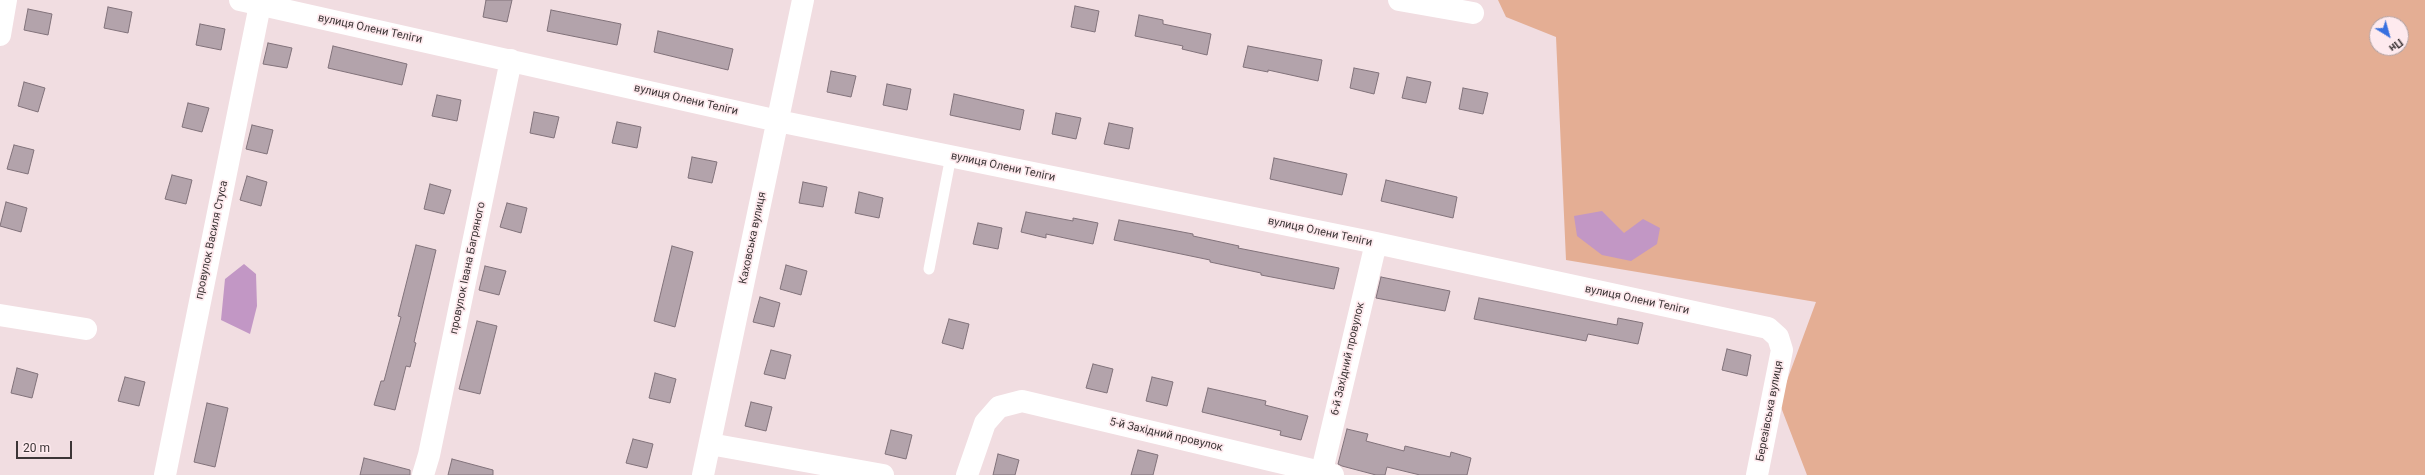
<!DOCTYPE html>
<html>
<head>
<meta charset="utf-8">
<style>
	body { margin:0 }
	#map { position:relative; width:2425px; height:475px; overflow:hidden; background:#f1dde1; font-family:Roboto,sans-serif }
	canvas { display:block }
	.north { position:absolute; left:2369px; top:16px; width:40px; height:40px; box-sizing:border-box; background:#feeaee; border:1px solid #b0a2a4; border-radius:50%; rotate:143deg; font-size:11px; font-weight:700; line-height:16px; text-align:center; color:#3c3536 }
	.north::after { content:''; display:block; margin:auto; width:14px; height:18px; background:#3870df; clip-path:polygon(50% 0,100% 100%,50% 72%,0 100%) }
	.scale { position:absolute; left:16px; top:441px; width:56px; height:18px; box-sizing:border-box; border:2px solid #3c3536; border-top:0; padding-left:5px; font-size:12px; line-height:14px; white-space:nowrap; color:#3c3536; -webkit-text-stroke:3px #feeaee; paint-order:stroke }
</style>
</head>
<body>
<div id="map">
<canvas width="2425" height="475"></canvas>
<div class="north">Пн</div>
<div class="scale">20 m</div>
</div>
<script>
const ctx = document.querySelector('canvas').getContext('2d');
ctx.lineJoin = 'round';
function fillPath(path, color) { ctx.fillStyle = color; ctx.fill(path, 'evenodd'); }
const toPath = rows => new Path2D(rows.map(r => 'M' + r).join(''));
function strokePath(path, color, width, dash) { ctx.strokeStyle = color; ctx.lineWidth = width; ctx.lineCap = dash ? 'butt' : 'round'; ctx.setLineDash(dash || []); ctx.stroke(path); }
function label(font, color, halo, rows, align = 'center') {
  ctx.font = font + ' Roboto,sans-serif'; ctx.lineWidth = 3.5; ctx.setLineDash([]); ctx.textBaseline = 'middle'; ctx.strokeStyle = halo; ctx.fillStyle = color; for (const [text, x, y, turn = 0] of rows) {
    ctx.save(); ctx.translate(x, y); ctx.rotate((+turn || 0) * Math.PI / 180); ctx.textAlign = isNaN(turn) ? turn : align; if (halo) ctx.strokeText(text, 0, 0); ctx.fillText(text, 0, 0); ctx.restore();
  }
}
fillPath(toPath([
	[1498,0,2425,0,2425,475,1807,475,1779,402,1816,302,1566,260,1556,37,1506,17],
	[2377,24,2401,24,2401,48,2377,48]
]), '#e4ae94');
fillPath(toPath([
	[1602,211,1624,233,1643,219,1660,228,1657,244,1631,261,1602,255,1577,236,1574,216],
	[244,264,256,274,257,306,250,334,221,320,225,279]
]), '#c297c5');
const building = toPath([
	[486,0,512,0,507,22,483,17,486,0],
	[1075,6,1099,11,1095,32,1071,27,1075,6],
	[108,7,132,12,128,33,104,28,108,7],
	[28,9,52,14,48,35,24,30,28,9],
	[551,10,621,24,617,45,547,31,551,10],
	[1139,15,1163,20,1163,24,1211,34,1207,55,1182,49,1183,46,1135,36,1139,15],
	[200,24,225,29,221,50,196,45,200,24],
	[658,31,733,49,728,70,654,52,658,31],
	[268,43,292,48,287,68,263,64,268,43],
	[333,46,407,64,402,85,328,68,333,46],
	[1248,46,1322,60,1318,81,1268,70,1268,72,1243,67,1248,46],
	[1354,68,1379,73,1374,94,1350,88,1354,68],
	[831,71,856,76,851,97,827,92,831,71],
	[1407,77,1431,82,1426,103,1402,98,1407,77],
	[24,82,45,88,38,112,18,106,24,82],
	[887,84,911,89,907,110,883,105,887,84],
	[1463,88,1488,93,1483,114,1459,109,1463,88],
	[954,94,1024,110,1020,130,950,115,954,94],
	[437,95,461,100,457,121,432,116,437,95],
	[188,103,209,108,202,132,182,127,188,103],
	[534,112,559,117,554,138,530,133,534,112],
	[1056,113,1081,118,1076,139,1052,134,1056,113],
	[617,122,641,127,637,148,612,143,617,122],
	[1109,123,1133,128,1129,149,1104,144,1109,123],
	[252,125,273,130,267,154,246,149,252,125],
	[14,145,34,150,28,174,7,169,14,145],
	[692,157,717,162,712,183,688,178,692,157],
	[1274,158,1347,174,1342,195,1270,179,1274,158],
	[172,175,192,180,186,204,165,199,172,175],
	[247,176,267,182,261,206,240,200,247,176],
	[1386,180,1457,197,1453,218,1381,201,1386,180],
	[803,182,827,187,823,207,799,203,803,182],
	[430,184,451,190,444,214,424,209,430,184],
	[859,192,883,198,879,218,855,213,859,192],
	[6,202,27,208,21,232,0,226,6,202],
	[507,203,527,208,521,233,500,227,507,203],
	[1026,212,1073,221,1073,218,1098,223,1093,244,1046,234,1046,238,1021,232,1026,212],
	[1119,220,1193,234,1193,236,1239,246,1238,248,1339,268,1334,289,1261,275,1261,273,1210,262,1210,260,1114,240,1119,220],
	[978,223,1002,228,998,249,973,244,978,223],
	[416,245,436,250,414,342,416,343,410,367,406,366,395,410,374,405,381,381,384,381,401,317,398,316,416,245],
	[672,246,693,252,675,327,654,321,672,246],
	[786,265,807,271,801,295,780,289,786,265],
	[485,266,506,271,499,295,479,290,485,266],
	[1381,277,1450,291,1445,311,1376,298,1381,277],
	[760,297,780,303,774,327,753,322,760,297],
	[1479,298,1617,325,1618,318,1643,323,1638,344,1588,334,1586,341,1474,319,1479,298],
	[949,319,969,324,963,349,942,343,949,319],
	[477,321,497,326,480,394,459,389,477,321],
	[1727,349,1751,355,1747,376,1722,370,1727,349],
	[771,350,791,355,785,379,764,374,771,350],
	[1093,364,1113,369,1107,393,1086,388,1093,364],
	[17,368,38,374,32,398,11,393,17,368],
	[655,373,676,379,670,403,649,398,655,373],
	[125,377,145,382,139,406,118,401,125,377],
	[1152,377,1173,382,1167,406,1146,401,1152,377],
	[1208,388,1266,401,1265,405,1308,416,1301,440,1280,435,1281,431,1202,412,1208,388],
	[751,402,772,407,766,431,745,426,751,402],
	[207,403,228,408,215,467,194,462,207,403],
	[1347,429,1368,434,1366,441,1404,451,1405,446,1450,457,1451,452,1471,458,1467,475,1420,475,1387,467,1385,475,1376,475,1342,466,1338,464,1347,429],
	[891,430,912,435,906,459,885,454,891,430],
	[633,439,653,444,647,468,626,463,633,439],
	[1138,450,1158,455,1153,475,1131,475,1138,450],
	[998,454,1019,460,1015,475,993,475,998,454],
	[364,458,410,470,410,475,360,475,364,458],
	[452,459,493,470,493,475,448,475,452,459]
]);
fillPath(building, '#b3a3ab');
strokePath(building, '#81727a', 1);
strokePath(toPath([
	[929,269,951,156]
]), '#fff', 11);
strokePath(toPath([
	[240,0,778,121,1376,243,1768,328,1778,337,1782,350,1757,475],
	[1399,0,1473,13],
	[0,35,6,0],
	[0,315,86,329],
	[710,444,883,475],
	[165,475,260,5],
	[423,475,429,455,511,60],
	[703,475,803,0],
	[967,475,985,423,999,407,1022,401,1333,475],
	[1321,475,1376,243]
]), '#fff', 22);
label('11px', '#3c3536', '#feeaee', [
	["вулиця Олени Теліги",370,29,12],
	["вулиця Олени Теліги",686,100,13],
	["вулиця Олени Теліги",1003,167,12],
	["вулиця Олени Теліги",1320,232,12],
	["Каховська вулиця",753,238,-78],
	["провулок Василя Стуса",212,240,-78],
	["провулок Івана Багряного",468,268,-78],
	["вулиця Олени Теліги",1637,300,12],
	["6-й Західний провулок",1348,359,-77],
	["Березівська вулиця",1770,411,-79],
	["5-й Західний провулок",1166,435,13]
]);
</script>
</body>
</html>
